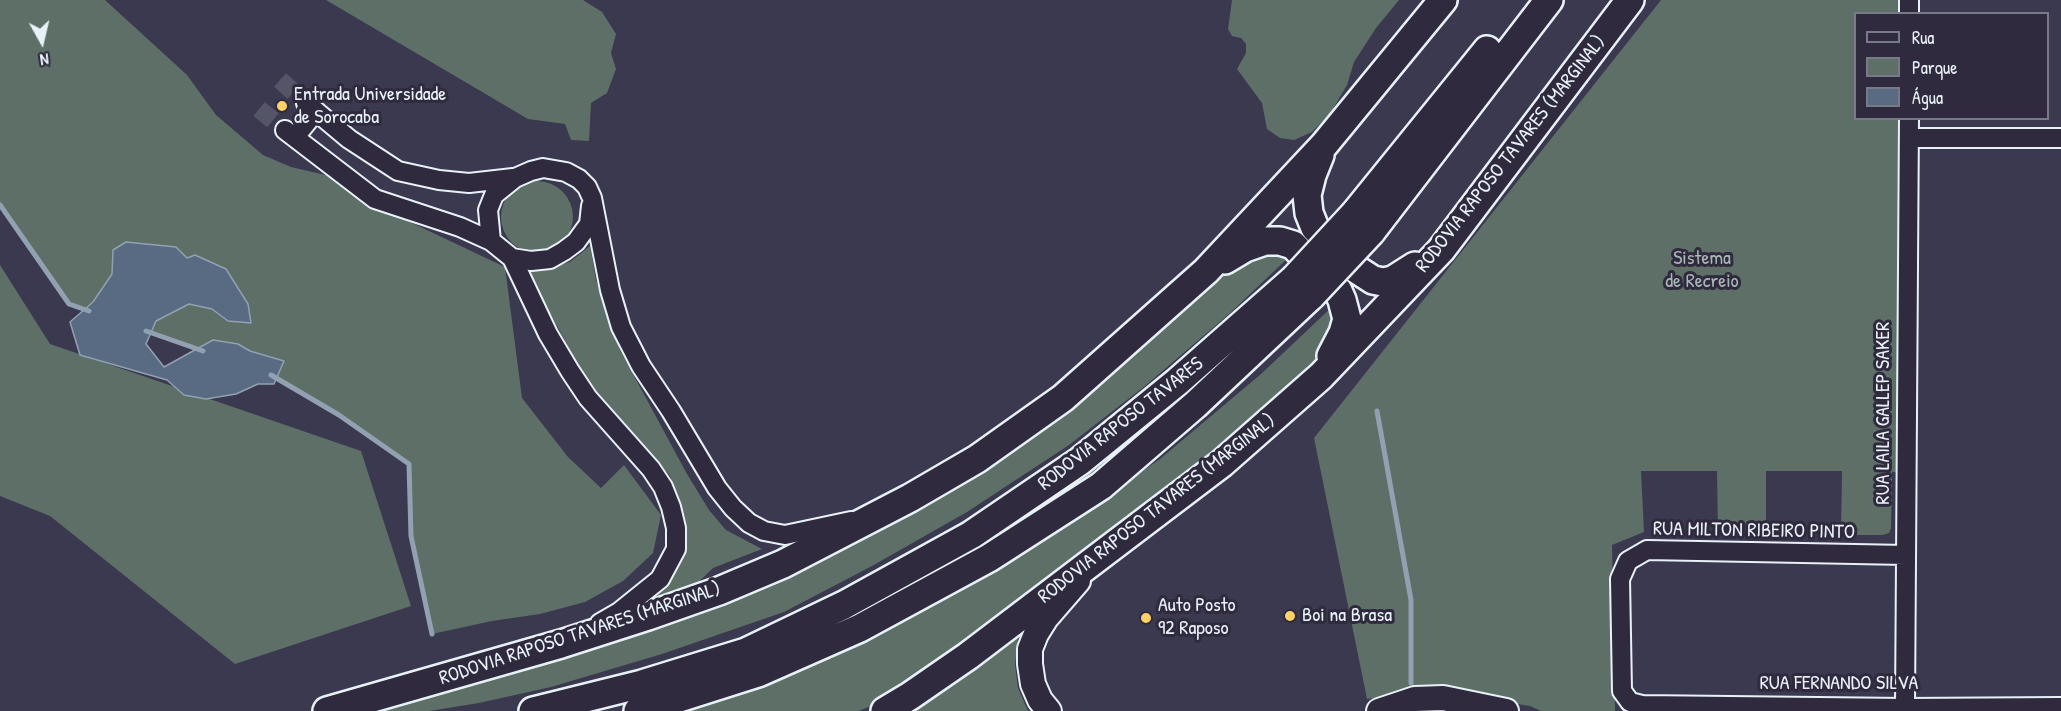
<!DOCTYPE html>
<html>
<head>
<meta charset="utf-8">
<style>
	body { margin:0 }
	#map { position:relative; width:2061px; height:711px; overflow:hidden; background:#3b394f; font-family:"Patrick Hand",sans-serif }
	canvas { display:block }
	.legend { position:absolute; left:1854px; top:12px; width:195px; height:108px; box-sizing:border-box; background:#2f2a3d; border:2px solid #797a88; margin:0; padding:8px 10px; list-style:none; font-size:18px; color:#e8f1f8 }
	.legend li { display:flex; align-items:center; gap:12px; height:30px }
	.legend b { width:30px; border:2px solid #797a88 }
	.north { position:absolute; left:12px; top:12px; width:60px; height:60px; -webkit-text-stroke:4px #2f2a3d; paint-order:stroke; rotate:172deg; font-size:16px; font-weight:700; line-height:24px; text-align:center; color:#e8f1f8 }
	.north::after { content:''; display:block; margin:auto; width:21px; height:27px; background:#e8f1f8; clip-path:polygon(50% 0,100% 100%,50% 72%,0 100%) }
</style>
</head>
<body>
<div id="map">
<canvas width="2061" height="711"></canvas>
<ul class="legend">
<li><b style="height:8px;background:#2f2a3d"></b>Rua</li>
<li><b style="height:16px;background:#5d6f66"></b>Parque</li>
<li><b style="height:16px;background:#586b82"></b>Água</li>
</ul>
<div class="north">N</div>
</div>
<script>
const ctx = document.querySelector('canvas').getContext('2d');
ctx.lineJoin = 'round';
function fillPath(path, color) { ctx.fillStyle = color; ctx.fill(path, 'evenodd'); }
const toPath = rows => new Path2D(rows.map(r => 'M' + r).join(''));
function strokePath(path, color, width, dash) { ctx.strokeStyle = color; ctx.lineWidth = width; ctx.lineCap = dash ? 'butt' : 'round'; ctx.setLineDash(dash || []); ctx.stroke(path); }
function label(font, color, halo, rows, align = 'center') {
  ctx.font = font + ' "Patrick Hand",sans-serif'; ctx.lineWidth = 6; ctx.setLineDash([]); ctx.textBaseline = 'middle'; ctx.strokeStyle = halo; ctx.fillStyle = color; for (const [text, x, y, turn = 0] of rows) {
    ctx.save(); ctx.translate(x, y); ctx.rotate((+turn || 0) * Math.PI / 180); ctx.textAlign = isNaN(turn) ? turn : align; if (halo) ctx.strokeText(text, 0, 0); ctx.fillText(text, 0, 0); ctx.restore();
  }
}
fillPath(toPath([
	[0,0,105,0,187,75,216,115,263,155,291,167,334,177,372,204,505,267,522,398,568,457,601,488,624,465,661,515,653,553,623,581,585,602,540,614,492,621,432,634,411,536,409,464,277,377,69,304,0,205],
	[326,0,583,0,602,12,616,34,611,53,616,69,607,93,591,103,589,141,571,140,565,124,528,119],
	[1232,0,1399,0,1376,28,1354,62,1347,85,1330,114,1312,132,1294,140,1280,138,1267,129,1262,103,1237,69,1246,53,1246,44,1241,38,1232,36,1228,29],
	[1661,0,1902,0,1902,13,1856,14,1856,118,1902,119,1901,472,1892,472,1891,528,1889,533,1883,535,1841,535,1842,471,1766,471,1766,534,1718,534,1717,471,1641,471,1644,532,1612,545,1615,711,1541,711,1530,706,1428,690,1367,699,1314,438],
	'501 217a36 36 0 1 1 72 0a36 36 0 1 1-72 0Z',
	[590,246,596,280,620,350,687,474,709,510,726,530,762,549,713,568,683,597,644,605,659,591,678,566,686,539,681,506,670,476,585,378,527,270,544,269,570,262],
	[1259,250,1289,257,1229,314,1145,386,1069,445,967,512,872,566,784,612,662,654,551,687,479,703,429,711,362,711,659,621,1065,410,1146,344,1220,274],
	[0,265,50,344,361,451,411,606,235,664,50,516,0,496],
	[1334,305,1337,318,1320,354,1289,388,1083,556,880,702,859,711,677,711,1019,554,1160,459,1261,374],
	[1027,619,1018,639,1015,665,1018,688,1028,711,902,711]
]), '#5d6f66');
const water = toPath([
	[126,242,176,247,187,258,195,255,226,269,248,304,251,323,228,321,212,309,189,304,156,321,146,344,164,367,213,340,238,344,250,351,284,361,274,384,258,384,236,394,206,399,184,395,167,380,80,355,70,322,93,302,112,274,113,250,126,242]
]);
fillPath(water, '#586b82');
strokePath(water, '#92a1b1', 1.5);
strokePath(toPath([
	[0,205,69,304,89,311],
	[146,331,203,351],
	[271,375,339,415,409,464,411,536,432,634],
	[1377,411,1411,600,1411,683]
]), '#92a1b1', 5);
strokePath(toPath([
	[280,80,306,103],
	[259,109,285,130]
]), '#555568', 18, [18, 9]);
const minor = toPath([
	[1909,14,1909,0],
	[306,103,349,139,398,171,439,180,469,183,513,178],
	[285,130,375,199,460,227,491,241,512,258,548,334,570,371,588,398,651,469,663,487,671,507,676,528,676,549,660,579,619,612,600,623],
	[295,137,316,111],
	[1909,138,2061,138],
	[491,241,488,210,494,195,515,178,531,171,543,168,566,172,579,179,587,187,592,198,610,290,621,327,641,366,671,411,717,488,733,508,749,523,764,531,785,535,851,521],
	[512,258,531,261,550,259,564,251,576,242,589,224,591,206],
	[1906,555,1647,550,1628,561,1620,579,1622,691,1630,702,1642,705,1905,708,2061,707],
	[1905,708,1909,118]
]);
const major = toPath([
	[1049,711,1040,700,1033,684,1030,664,1030,649,1036,634,1046,618,1078,581],
	[1379,711,1415,699,1443,698,1506,711]
]);
const highway = toPath([
	[1320,155,1312,175,1307,195,1309,213,1315,228,1356,269,1373,280,1383,282,1393,280,1415,266],
	[1355,213,1487,50],
	[1371,232,1549,0],
	[1225,260,1245,248,1265,241,1280,241,1293,245,1338,291,1342,300,1347,319,1343,333,1331,356],
	[327,711,561,644,648,616,719,591,783,564,910,498,977,459,1063,398,1206,271,1324,145,1443,0],
	[533,711,642,684,746,652,844,605,971,535,1080,461,1177,382,1294,279],
	[638,711,758,673,860,628,989,558,1101,486,1195,405,1311,296],
	[885,711,910,696,968,656,1221,464,1321,376,1441,250,1630,0]
]);
strokePath(minor, '#e8f1f8', 22);
strokePath(major, '#e8f1f8', 28);
strokePath(highway, '#e8f1f8', 32);
strokePath(minor, '#2f2a3d', 18);
strokePath(major, '#2f2a3d', 24);
strokePath(highway, '#2f2a3d', 27);
const highwayBridge = toPath([
	[1294,279,1355,213],
	[1311,296,1371,232]
]);
strokePath(highwayBridge, '#e8f1f8', 32, []);
strokePath(highwayBridge, '#2f2a3d', 27);
for (const [x, y, r, color] of [
	[282,106,6,"#ffd166"],
	[1290,616,6,"#ffd166"],
	[1146,618,6,"#ffd166"]
]) { const dot = new Path2D(); dot.arc(x, y, r, 0, 2 * Math.PI); ctx.fillStyle = color; ctx.fill(dot); strokePath(dot, '#2f2a3d', 2); }
label('20px', '#e8f1f8', '#2f2a3d', [
	["Entrada Universidade",294,95],
	["de Sorocaba",294,118],
	["Auto Posto",1158,606],
	["92 Raposo",1158,629],
	["Boi na Brasa",1302,616]
], 'left');
label('20px', '#e8f1f8', '#2f2a3d', [
	["RODOVIA RAPOSO TAVARES (MARGINAL)",1511,154,-52],
	["RUA LAILA GALLEP SAKER",1884,413,-90],
	["RODOVIA RAPOSO TAVARES",1121,424,-38],
	["RODOVIA RAPOSO TAVARES (MARGINAL)",1157,509,-38],
	["RUA MILTON RIBEIRO PINTO",1754,531,1],
	["RODOVIA RAPOSO TAVARES (MARGINAL)",580,634,-18],
	["RUA FERNANDO SILVA",1839,684]
]);
label('20px', '#a9b6b6', '#2f2a3d', [
	["Sistema",1702,259],
	["de Recreio",1702,282]
]);
</script>
</body>
</html>
